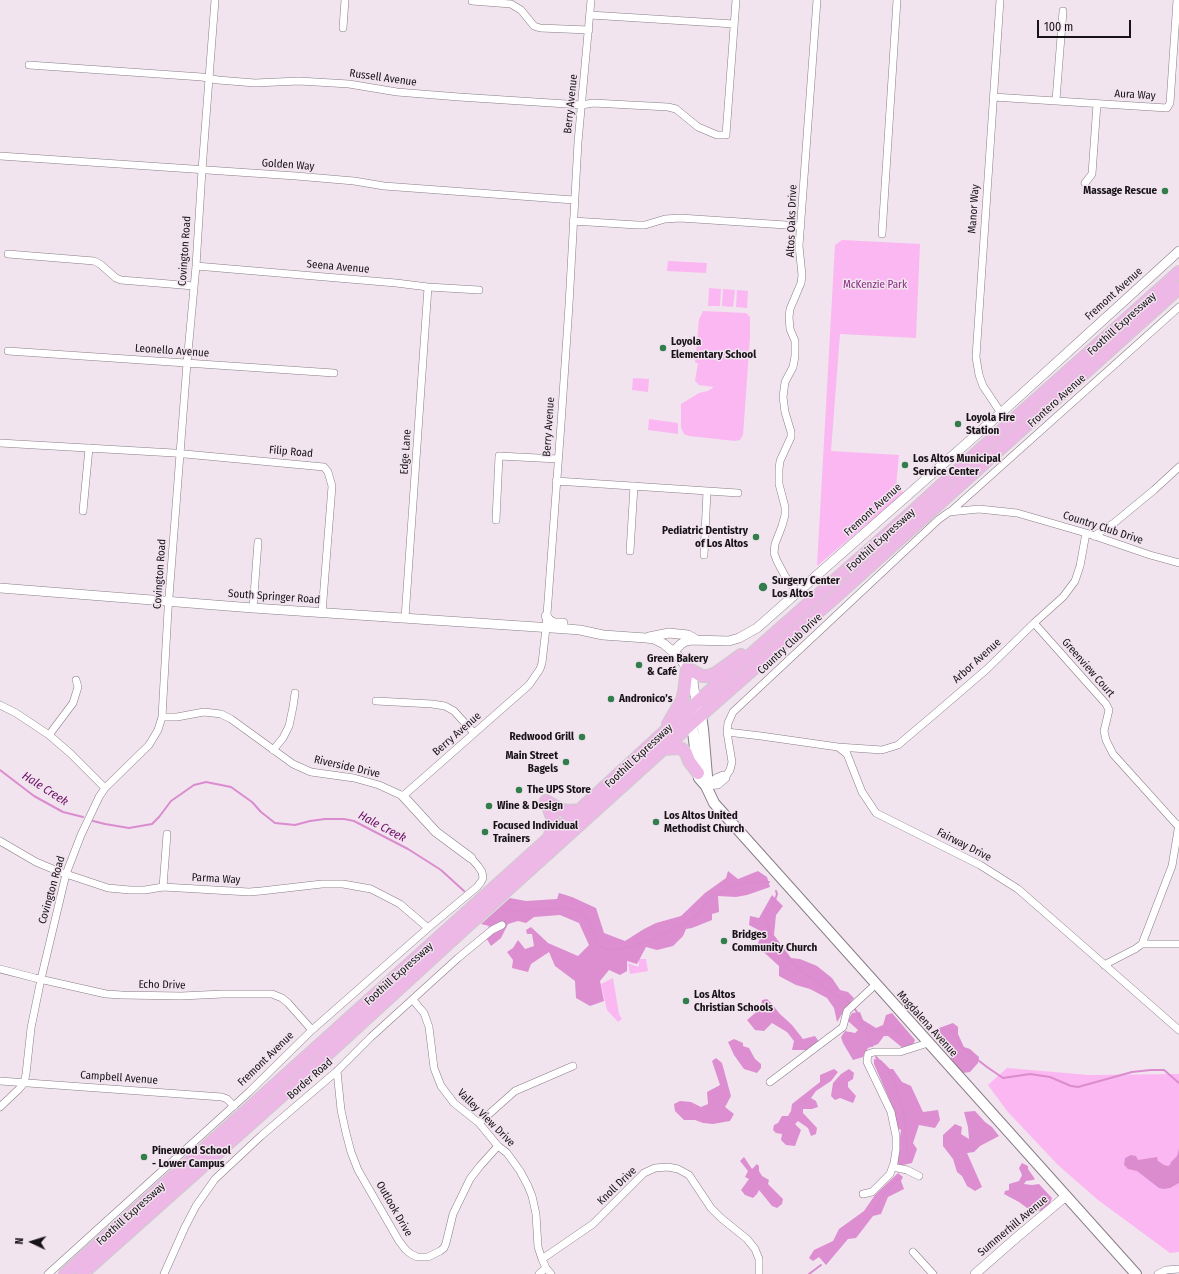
<!DOCTYPE html>
<html>
<head>
<meta charset="utf-8">
<style>
	body { margin:0 }
	#map { position:relative; width:1179px; height:1274px; overflow:hidden; background:#f1e4ef; font-family:"Fira Sans Condensed",sans-serif }
	canvas { display:block }
	.north { position:absolute; left:12px; top:1222px; width:40px; height:40px; -webkit-text-stroke:3px #f1e4ef; paint-order:stroke; rotate:274deg; font-size:11px; font-weight:700; line-height:16px; text-align:center; color:#181317 }
	.north::after { content:''; display:block; margin:auto; width:14px; height:18px; background:#181317; clip-path:polygon(50% 0,100% 100%,50% 72%,0 100%) }
	.scale { position:absolute; left:1037px; top:20px; width:94px; height:18px; box-sizing:border-box; border:2px solid #181317; border-top:0; padding-left:5px; font-size:12px; line-height:14px; white-space:nowrap; color:#181317; -webkit-text-stroke:3px #f1e4ef; paint-order:stroke }
</style>
</head>
<body>
<div id="map">
<canvas width="1179" height="1274"></canvas>
<div class="north">N</div>
<div class="scale">100 m</div>
</div>
<script>
const ctx = document.querySelector('canvas').getContext('2d');
ctx.lineJoin = 'round';
function fillPath(path, color) { ctx.fillStyle = color; ctx.fill(path, 'evenodd'); }
const toPath = rows => new Path2D(rows.map(r => 'M' + r).join(''));
function strokePath(path, color, width, dash) { ctx.strokeStyle = color; ctx.lineWidth = width; ctx.lineCap = dash ? 'butt' : 'round'; ctx.setLineDash(dash || []); ctx.stroke(path); }
function label(font, color, halo, rows, align = 'center') {
  ctx.font = font + ' "Fira Sans Condensed",sans-serif'; ctx.lineWidth = 3; ctx.setLineDash([]); ctx.textBaseline = 'middle'; ctx.strokeStyle = halo; ctx.fillStyle = color; for (const [text, x, y, turn = 0] of rows) {
    ctx.save(); ctx.translate(x, y); ctx.rotate((+turn || 0) * Math.PI / 180); ctx.textAlign = isNaN(turn) ? turn : align; if (halo) ctx.strokeText(text, 0, 0); ctx.fillText(text, 0, 0); ctx.restore();
  }
}
fillPath(toPath([
	[842,240,920,244,916,338,840,334,831,451,899,455,896,487,904,493,817,566,835,245],
	[668,261,707,263,706,273,667,271],
	[709,288,721,289,720,306,708,306],
	[723,289,735,290,733,307,722,306],
	[737,290,748,291,747,308,736,307],
	[703,311,746,313,750,317,750,337,743,435,740,440,735,441,689,436,684,434,681,428,681,404,699,393,708,391,714,387,699,385,695,381,698,363,696,363,695,362,699,319],
	[633,378,649,379,648,392,632,390],
	[649,419,678,423,678,434,648,430],
	[639,959,646,959,648,971,630,974,628,963,638,967,639,965],
	[613,978,619,1014,622,1019,618,1022,607,1010,601,984],
	[1007,1068,1089,1075,1179,1074,1179,1252,1170,1253,1098,1200,1058,1165,1007,1111,988,1085]
]), '#fbb7f1');
fillPath(toPath([
	[728,871,738,879,758,871,767,877,770,887,747,895,736,897,718,896,719,912,712,914,712,920,692,928,686,929,683,936,673,946,657,950,646,947,637,964,627,961,627,971,620,975,609,970,600,981,604,1001,590,1006,576,998,575,981,555,966,549,952,531,964,528,972,512,968,513,960,507,952,513,948,518,940,525,949,534,946,532,934,527,934,526,930,531,927,548,943,578,956,589,945,579,923,560,915,534,917,526,923,518,921,508,924,501,938,491,946,485,936,489,926,481,924,510,898,526,901,557,899,559,893,572,897,596,908,604,933,625,941,644,929,656,923,681,916,705,893,726,878],
	[772,895,783,906,776,915,774,935,791,958,800,959,817,966,832,978,840,990,848,992,854,998,845,1009,837,1022,834,1008,827,998,810,989,796,985,779,976,779,966,757,946,762,932,749,925,750,916,759,918],
	[767,999,771,1003,780,1014,792,1025,803,1039,815,1036,819,1042,811,1050,792,1050,794,1041,787,1032,772,1023,764,1031,755,1030,747,1020,761,1008,762,1000],
	[860,1012,863,1020,876,1028,883,1025,886,1015,892,1013,915,1040,912,1047,904,1049,888,1036,884,1036,878,1044,868,1048,863,1057,853,1060,843,1043,841,1037,845,1031,855,1033,858,1030,848,1021,852,1013],
	[953,1023,958,1027,958,1034,964,1047,970,1049,979,1057,978,1063,970,1072,963,1073,951,1059,950,1050,939,1035,939,1028],
	[734,1039,743,1043,743,1046,749,1048,755,1059,761,1064,761,1068,757,1073,744,1069,734,1055,728,1042],
	[716,1058,722,1063,731,1096,725,1107,734,1114,730,1121,713,1124,703,1123,695,1120,684,1120,675,1111,674,1104,680,1101,691,1102,701,1107,708,1104,707,1092,720,1085,712,1061],
	[874,1059,881,1060,890,1069,893,1069,902,1082,911,1086,923,1112,938,1110,940,1120,935,1128,919,1125,913,1143,917,1149,912,1163,898,1166,893,1156,899,1145,901,1130,894,1126,890,1101,874,1064],
	[834,1069,838,1072,831,1081,816,1091,811,1098,816,1101,818,1107,812,1109,803,1109,803,1113,817,1128,816,1134,811,1136,808,1128,798,1121,795,1124,801,1130,795,1146,786,1145,781,1140,782,1134,776,1133,773,1130,774,1125,778,1123,782,1116,788,1116,791,1111,792,1104,820,1082,820,1075],
	[849,1069,854,1073,853,1079,848,1082,848,1087,856,1096,853,1103,840,1098,835,1100,831,1096,833,1083,841,1074],
	[975,1111,985,1122,992,1127,999,1136,980,1146,974,1152,967,1153,982,1187,975,1191,967,1186,962,1176,957,1172,953,1159,943,1146,943,1135,955,1124,962,1127,961,1134,969,1139,968,1127,964,1112],
	[744,1157,752,1169,757,1164,759,1166,759,1171,762,1176,769,1180,768,1184,783,1199,782,1204,777,1208,772,1206,759,1190,757,1194,753,1198,745,1195,741,1190,749,1179,745,1177,748,1171,740,1161],
	[1022,1163,1028,1166,1028,1169,1035,1179,1033,1180,1026,1181,1024,1184,1032,1185,1039,1184,1052,1198,1050,1203,1041,1211,1027,1208,1019,1202,1004,1194,1005,1191,1009,1190,1009,1184,1019,1181,1022,1175,1019,1168],
	[898,1173,903,1177,901,1181,904,1189,888,1197,881,1214,873,1216,856,1238,848,1239,826,1265,819,1257,813,1261,809,1258,814,1250,833,1241,839,1229,864,1211,875,1195]
]), '#dc8ed1');
fillPath(toPath([
	[1179,1149,1179,1183,1170,1188,1164,1189,1159,1188,1137,1171,1128,1169,1124,1165,1125,1158,1131,1155,1136,1156,1138,1160,1157,1157,1158,1161,1164,1165,1168,1166,1170,1165,1171,1162,1177,1156]
]), '#da8ccf');
strokePath(toPath([
	[0,770,34,796,63,812,83,817],
	[93,821,105,824,129,828,152,824,159,817,171,801,194,785,206,782,231,787,252,802,261,812,275,823,295,825,310,821,325,819,344,819,354,821,408,849,441,870,464,891],
	[776,891,777,894,773,906,765,914,771,935,788,958,804,974,822,985,832,993,850,1003],
	[503,910,513,911,568,908,580,912,591,923,597,943,600,946,609,950,617,950,649,941,691,920,699,912,711,898,740,883,769,882],
	[855,1009,864,1025,873,1030,903,1032],
	[865,1026,872,1046],
	[933,1033,945,1029,950,1030,954,1032,961,1047,987,1067,1003,1078,1030,1074,1050,1077,1071,1086,1078,1087,1132,1072,1151,1070,1164,1070,1179,1083],
	[876,1057,889,1072,893,1078,904,1116,908,1158],
	[873,1214,882,1196,900,1177],
	[809,1274,821,1265]
]), '#da8ccf', 2);
const minor = toPath([
	[1000,0,976,357,979,375,983,386,1001,413],
	[472,1,511,4,521,10,534,26,540,28,589,30],
	[590,15,734,24],
	[343,28,345,0],
	[29,65,202,77,218,80,255,83,299,81,349,84,397,92,459,97,582,105,593,103,668,107,676,109,698,127,717,135,726,135,736,0],
	[993,97,1167,108,1170,103,1177,0],
	[1056,100,1063,11],
	[0,156,296,176,354,181,384,186,574,200],
	[1085,183,1092,174,1097,104],
	[573,221,637,225,645,225,665,219,680,218,801,226],
	[882,234,897,0],
	[8,254,94,261,100,264,116,278,121,280,194,286],
	[196,266,396,283,428,287,479,290],
	[8,351,334,373],
	[0,443,174,453,324,467,328,472,332,486,322,613],
	[556,481,738,493],
	[83,511,89,448],
	[950,512,1179,307],
	[496,520,499,456,558,459],
	[1094,536,1114,523,1154,490,1179,467],
	[630,551,634,486],
	[704,555,707,491],
	[798,593,785,576,777,561,774,553,775,544,782,526,785,515,785,507,779,484,779,469,780,461,791,437,791,432,785,412,783,397,785,382,793,367,795,356,795,341,790,329,789,317,790,309,801,283,802,275,799,246,817,0],
	[253,608,258,542],
	[405,618,428,287],
	[1034,623,1106,704,1109,710,1104,731,1106,740,1113,754,1178,826],
	[376,701,432,704,445,706,454,711,474,733],
	[0,705,16,713,49,735,70,753,105,788],
	[162,717,177,717,204,712,221,714,231,719,293,764,311,772,354,778,379,785,403,796,529,685,540,669,542,663,546,628,561,424,569,305,578,142,591,0],
	[727,732,761,736,838,747,847,754,862,792,876,813,980,865,1018,889,1179,1030],
	[49,735,73,703,78,687,76,680],
	[838,747,882,750,898,745,937,712,987,669,1034,623,1063,597,1075,581,1080,566,1086,533],
	[273,750,283,738,289,726,293,707,295,693],
	[706,786,718,785,726,778,726,776,730,770,732,762,727,732,728,723,733,712,938,520,949,512,979,509,1017,513,1086,533,1150,555,1179,563],
	[706,786,716,778,723,775,726,776],
	[0,841,36,862,60,872,108,888,130,890,145,890,163,887,249,892,261,891,322,884,343,884,371,889,400,904,428,928],
	[163,887,167,834],
	[1142,944,1179,944],
	[1104,965,1135,949,1142,944,1172,866,1179,824],
	[0,969,35,978,106,994,122,995,181,996,223,994,272,994,282,998,288,1003,312,1030],
	[413,1000,424,1013,429,1027,434,1068,441,1086,454,1103,479,1123,498,1146,507,1153,520,1171,528,1186,532,1196,536,1214,538,1247,542,1259,546,1268,551,1274],
	[337,1071,341,1110,346,1133,351,1152,358,1170,399,1241,406,1250,411,1254,417,1257,428,1257,440,1251,444,1248,446,1243,453,1214,470,1179,480,1166,498,1146],
	[0,1081,222,1097,227,1099,234,1106],
	[770,1082,843,1027,847,1011,876,984],
	[0,1107,19,1089,24,1083,26,1074,31,1028,41,979,66,874,81,835,99,797,105,788,149,745,158,730,162,717,168,610,187,363,196,266,202,170,215,0],
	[479,1123,515,1091,573,1066],
	[893,1167,907,1170,919,1176],
	[863,1194,872,1192,890,1174,894,1163,896,1150,896,1136,891,1112,867,1062,868,1054,874,1052,900,1052,928,1043],
	[913,1252,933,1274],
	[542,1259,593,1224,644,1173,655,1168,668,1167,678,1169,689,1175,711,1208,721,1218,747,1239,755,1249,759,1259,759,1274],
	[48,1274,249,1092,312,1030,428,928,477,887,481,882,483,878,482,872,478,866,471,858],
	[164,1274,185,1227,196,1206,215,1179,261,1136,337,1071,371,1037,458,958,492,930,502,925],
	[539,1274,546,1268],
	[1158,1274,1166,1270,1179,1269]
]);
const tertiary = toPath([
	[0,588,253,608,567,629,580,630,603,635,646,638,654,639,664,644,679,657,687,668,693,681,696,703],
	[546,616,549,620,554,623,563,623],
	[649,637,669,633,688,635,695,639],
	[673,652,681,644,686,641,691,640,729,641,739,638,757,628,1001,413,1179,251],
	[403,796,436,832,471,858],
	[975,1274,1016,1238,1066,1196]
]);
const secondary = toPath([
	[696,703,692,723,698,773,699,778,706,786,714,803,1136,1274],
	[699,711,701,716,703,729,707,776,706,786]
]);
const trunk = toPath([
	[668,724,682,700,684,692,687,668,702,676,708,676,716,673,741,655],
	[664,749,679,748,682,749,686,753,689,761,698,773],
	[546,801,553,820,553,826,549,838],
	[546,801,562,810,568,811,581,810],
	[65,1274,548,839,696,703,912,512,982,448,1179,272],
	[82,1274,295,1084,463,930,692,723,841,592,1179,288]
]);
strokePath(minor, '#887d86', 8);
strokePath(tertiary, '#887d86', 10);
strokePath(secondary, '#887d86', 12);
strokePath(trunk, '#cccbcc', 14);
strokePath(minor, '#fff', 7);
strokePath(tertiary, '#fff', 9);
strokePath(secondary, '#fff', 10);
strokePath(trunk, '#eeb8e6', 12);
for (const [x, y, r, color] of [
	[1165,191,4,"#327d4b"],
	[663,348,4,"#327d4b"],
	[958,424,4,"#327d4b"],
	[905,465,4,"#327d4b"],
	[756,537,4,"#327d4b"],
	[763,587,5,"#327d4b"],
	[639,665,4,"#327d4b"],
	[611,699,4,"#327d4b"],
	[582,737,4,"#327d4b"],
	[566,762,4,"#327d4b"],
	[519,790,4,"#327d4b"],
	[489,806,4,"#327d4b"],
	[656,822,4,"#327d4b"],
	[485,832,4,"#327d4b"],
	[724,941,4,"#327d4b"],
	[686,1001,4,"#327d4b"],
	[144,1157,4,"#327d4b"]
]) { const dot = new Path2D(); dot.arc(x, y, r, 0, 2 * Math.PI); ctx.fillStyle = color; ctx.fill(dot); strokePath(dot, '#f1e4ef', 1.5); }
label('11px', '#181317', '#f1e4ef', [
	["Russell Avenue",383,78,8],
	["Aura Way",1135,95,3],
	["Berry Avenue",571,104,-84],
	["Golden Way",288,165,4],
	["Manor Way",974,209,-86],
	["Altos Oaks Drive",792,221,-88],
	["Covington Road",185,251,-86],
	["Seena Avenue",338,267,5],
	["Fremont Avenue",1114,294,-42],
	["Foothill Expressway",1122,324,-42],
	["Leonello Avenue",172,351,4],
	["Frontero Avenue",1057,401,-42],
	["Berry Avenue",549,427,-86],
	["Filip Road",291,452,5],
	["Edge Lane",406,452,-86],
	["Fremont Avenue",873,510,-42],
	["Country Club Drive",1103,528,18],
	["Foothill Expressway",881,540,-42],
	["Covington Road",160,574,-86],
	["South Springer Road",274,597,4],
	["Country Club Drive",790,644,-43],
	["Arbor Avenue",977,661,-42],
	["Greenview Court",1088,668,49],
	["Berry Avenue",457,734,-41],
	["Foothill Expressway",639,756,-43],
	["Riverside Drive",347,767,13],
	["Fairway Drive",964,845,27],
	["Parma Way",216,879,3],
	["Covington Road",52,890,-74],
	["Foothill Expressway",399,974,-42],
	["Echo Drive",162,985,1],
	["Magdalena Avenue",927,1024,48],
	["Fremont Avenue",266,1059,-44],
	["Campbell Avenue",119,1078,4],
	["Border Road",310,1079,-41],
	["Valley View Drive",486,1118,45],
	["Knoll Drive",617,1186,-44],
	["Outlook Drive",394,1209,60],
	["Foothill Expressway",131,1214,-42],
	["Summerhill Avenue",1013,1226,-40]
]);
label('bold 11px', '#181317', '#f1e4ef', [
	["Massage Rescue",1157,191,"right"],
	["Loyola",671,342],
	["Elementary School",671,355],
	["Loyola Fire",966,418],
	["Station",966,431],
	["Los Altos Municipal",913,459],
	["Service Center",913,472],
	["Pediatric Dentistry",748,531,"right"],
	["of Los Altos",748,544,"right"],
	["Surgery Center",772,581],
	["Los Altos",772,594],
	["Green Bakery",647,659],
	["& Café",647,672],
	["Andronico’s",619,699],
	["Redwood Grill",574,737,"right"],
	["Main Street",558,756,"right"],
	["Bagels",558,769,"right"],
	["The UPS Store",527,790],
	["Wine & Design",497,806],
	["Los Altos United",664,816],
	["Methodist Church",664,829],
	["Focused Individual",493,826],
	["Trainers",493,839],
	["Bridges",732,935],
	["Community Church",732,948],
	["Los Altos",694,995],
	["Christian Schools",694,1008],
	["Pinewood School",152,1151],
	["- Lower Campus",152,1164]
], 'left');
label('11px', '#872c7e', '#f1e4ef', [
	["McKenzie Park",875,285]
]);
label('italic 12px', '#6c0d65', '#f1e4ef', [
	["Hale Creek",45,789,33],
	["Hale Creek",382,827,28]
]);
</script>
</body>
</html>
